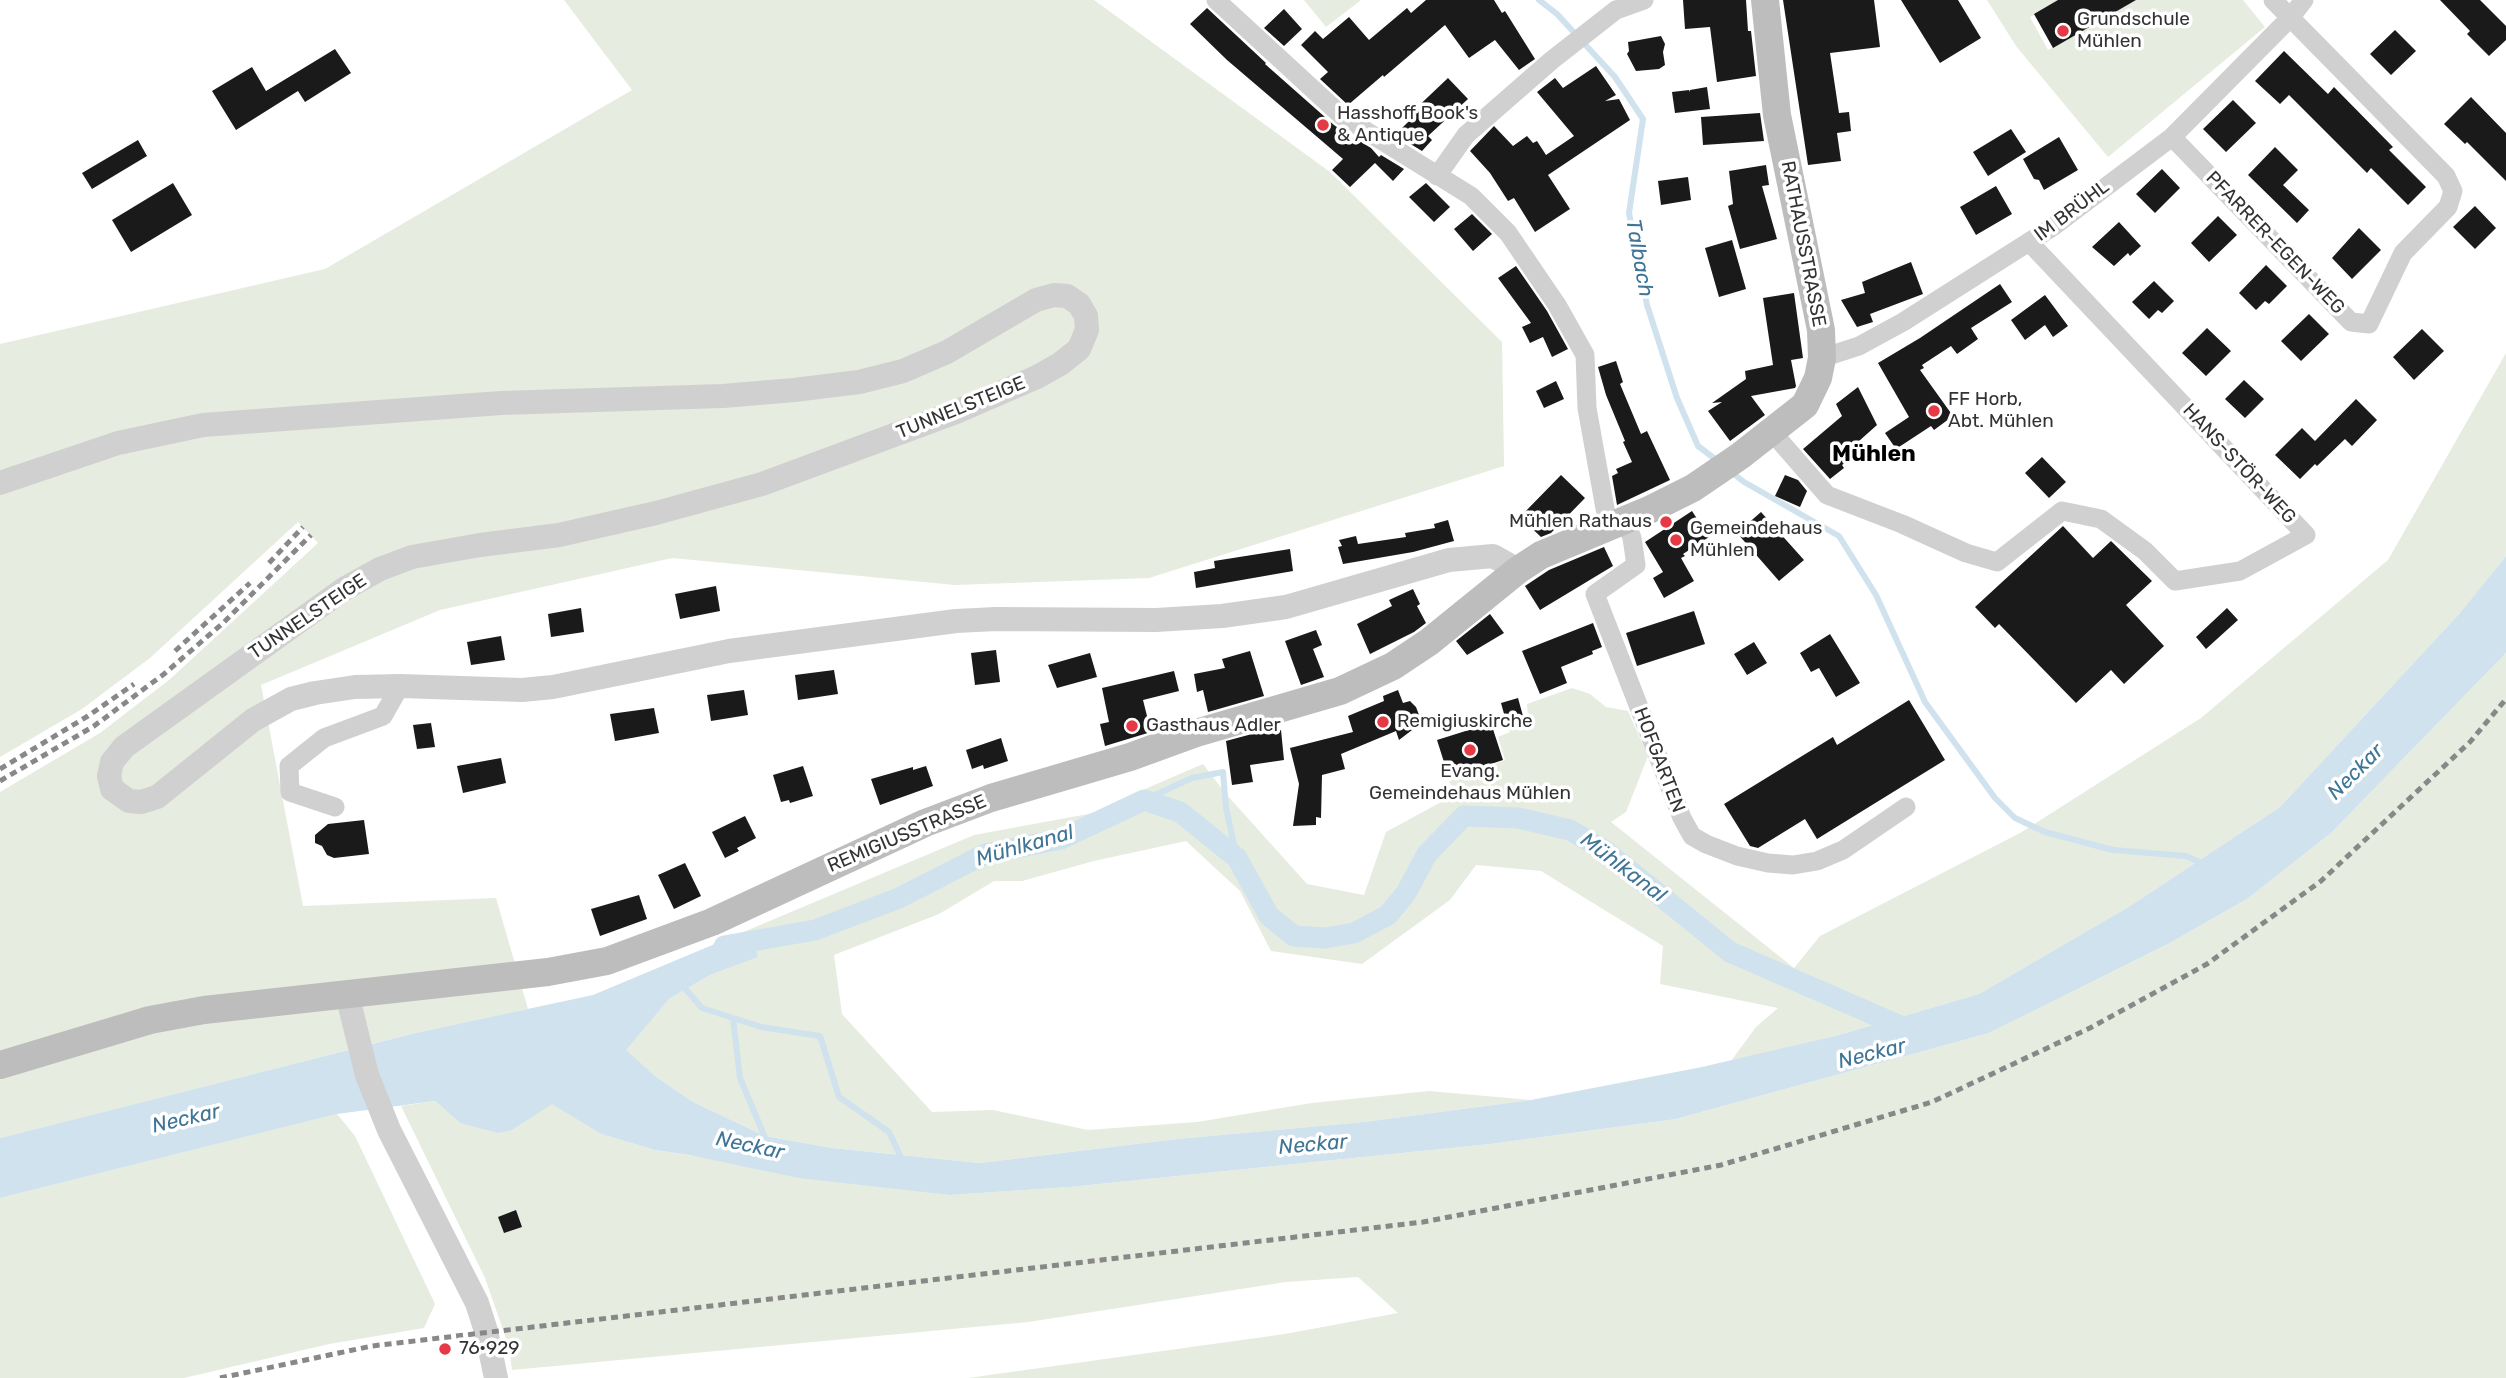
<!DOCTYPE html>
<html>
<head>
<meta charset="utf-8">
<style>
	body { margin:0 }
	canvas { display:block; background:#fff }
</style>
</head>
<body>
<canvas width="2506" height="1378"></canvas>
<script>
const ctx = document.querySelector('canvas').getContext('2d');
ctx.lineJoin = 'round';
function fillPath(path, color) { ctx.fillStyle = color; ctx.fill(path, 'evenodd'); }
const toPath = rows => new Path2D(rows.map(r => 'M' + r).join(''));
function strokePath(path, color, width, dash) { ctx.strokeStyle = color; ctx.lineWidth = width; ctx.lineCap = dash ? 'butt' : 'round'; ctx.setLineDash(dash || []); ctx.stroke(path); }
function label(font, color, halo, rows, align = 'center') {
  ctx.font = font + ' Rubik,sans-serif'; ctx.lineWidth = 7; ctx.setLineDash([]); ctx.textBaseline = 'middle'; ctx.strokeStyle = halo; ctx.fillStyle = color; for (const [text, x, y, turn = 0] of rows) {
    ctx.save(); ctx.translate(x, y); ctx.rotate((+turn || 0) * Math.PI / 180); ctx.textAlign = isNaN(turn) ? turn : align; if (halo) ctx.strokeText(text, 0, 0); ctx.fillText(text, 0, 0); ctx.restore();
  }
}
fillPath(toPath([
	[564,0,1094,0,1330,172,1502,342,1504,466,1149,578,955,585,672,558,440,610,261,685,303,906,496,898,528,1009,420,1032,0,1138,0,792,100,733,169,680,318,543,298,522,150,658,82,709,0,757,0,344,325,269,632,90],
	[1304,0,1361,0,1326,27],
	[1987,0,2061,0,2030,17,2048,50,2136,0,2243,0,2265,27,2108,157,2016,46],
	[2506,353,2506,556,2459,614,2280,807,2130,906,1979,994,1835,1036,1731,1061,1756,1027,1778,1008,1660,984,1663,946,1541,871,1476,865,1450,900,1362,964,1271,951,1240,891,1186,841,1094,861,1022,881,994,881,939,914,834,955,842,1014,932,1112,993,1110,1088,1130,1197,1122,1312,1103,1429,1091,1531,1100,1364,1122,1177,1139,980,1163,832,1148,765,1136,693,1102,655,1076,625,1050,669,999,710,975,757,957,753,941,741,933,974,835,1099,812,1138,792,1203,764,1226,794,1307,884,1364,895,1386,832,1456,794,1449,781,1505,760,1498,737,1510,732,1508,722,1528,717,1527,704,1572,688,1590,694,1606,707,1628,711,1648,756,1626,812,1611,822,1794,968,1820,936,2020,833,2201,718,2388,560],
	[2506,653,2506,1378,968,1378,1285,1334,1398,1313,1358,1277,1286,1282,1028,1322,512,1370,509,1347,485,1278,401,1106,435,1101,460,1123,512,1130,552,1103,601,1134,655,1150,950,1195,1070,1187,1490,1144,1676,1119,1989,1033,2168,944,2247,899,2331,833],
	[337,1114,355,1136,435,1304,424,1328,329,1344,184,1378,0,1378,0,1198]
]), '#e6ecdf');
fillPath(toPath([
	[2506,556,2506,653,2331,833,2247,899,2168,944,1989,1033,1676,1119,1490,1144,1070,1187,950,1195,799,1178,689,1155,655,1150,601,1134,552,1104,512,1130,498,1133,460,1123,435,1101,337,1114,0,1198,0,1138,420,1032,593,995,741,933,753,941,758,957,710,975,669,999,626,1050,655,1076,693,1102,765,1136,832,1148,980,1163,1177,1139,1364,1122,1531,1100,1702,1067,1835,1036,1979,994,2130,906,2280,807,2459,614]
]), '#cfe2ee');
strokePath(toPath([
	[1539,0,1557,14,1615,77,1643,119,1629,213,1647,305,1677,398,1698,446,1719,462],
	[1730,471,1744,482,1839,536,1876,595,1925,702,1995,798,2015,818,2045,832,2113,850,2186,856,2204,864],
	[1144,800,1192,778,1223,772,1226,808,1237,858],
	[681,984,702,1008,761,1027,820,1036,839,1097,889,1132,903,1162],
	[733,1018,740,1078,766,1140]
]), '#cfe2ee', 6);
strokePath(toPath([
	[724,946,815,930,899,898,985,854,1061,839,1144,800,1180,812,1237,858,1269,916,1294,936,1325,938,1354,933,1388,915,1406,893,1427,854,1464,816,1518,818,1570,830,1604,850,1730,952,1914,1032]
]), '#cfe2ee', 21);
fillPath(toPath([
	[1426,0,1494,0,1502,13,1505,11,1535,59,1519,70,1495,40,1469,58,1445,25,1384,77,1383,75,1348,105,1320,79,1328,72,1301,45,1315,31,1323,39,1349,17,1369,40,1407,8,1411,13],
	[1683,0,1746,0,1748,31,1751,31,1756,76,1717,82,1710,27,1685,29],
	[1783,0,1874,0,1880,47,1830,53,1839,113,1849,112,1851,131,1837,133,1841,161,1808,165],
	[1901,0,1958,0,1981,38,1940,63],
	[2058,0,2136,0,2053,48,2034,14],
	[2440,0,2480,0,2506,26,2506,40,2489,56,2467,34,2470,31],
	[1207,8,1266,63,1265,64,1334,125,1359,143,1361,142,1371,148,1379,157,1381,155,1404,169,1393,181,1375,163,1350,187,1332,170,1343,159,1227,60,1190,24],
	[1284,9,1302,29,1284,46,1264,28],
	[2395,30,2416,51,2391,75,2370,54],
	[1661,36,1665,44,1663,52,1665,65,1659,69,1636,71,1627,54,1629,51,1628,42],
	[335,49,351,73,305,102,298,91,236,130,212,91,252,67,266,91],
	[2284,51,2328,94,2334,87,2393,147,2389,150,2426,187,2408,205,2371,168,2367,173,2289,95,2280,104,2255,81],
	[1596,66,1616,95,1605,101,1619,99,1630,120,1548,175,1570,209,1535,232,1514,198,1508,201,1490,173,1470,151,1494,126,1513,146,1527,136,1533,143,1537,141,1546,155,1574,136,1537,92,1555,78,1563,88],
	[1448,78,1468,99,1428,136,1432,140,1422,151,1399,137,1404,132,1401,129,1413,117,1410,114],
	[1707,87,1710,109,1675,113,1672,92,1689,90,1690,92,1690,90],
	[2471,97,2506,133,2506,181,2467,142,2465,144,2444,124],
	[2233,100,2256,123,2226,152,2203,129],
	[1760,113,1764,141,1703,145,1701,117],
	[2011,129,2026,152,1988,176,1973,152],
	[2059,137,2078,170,2044,190,2039,180,2034,179,2023,159],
	[138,140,147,156,92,189,82,173],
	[2275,147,2298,170,2283,185,2309,210,2297,223,2248,175],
	[1766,165,1769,185,1762,186,1777,239,1740,249,1728,206,1733,204,1729,171],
	[2162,169,2180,188,2155,213,2136,194],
	[1688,177,1691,200,1661,205,1658,181],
	[173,183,192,215,131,252,112,220],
	[1426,183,1450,207,1434,222,1409,197],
	[1996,186,2012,214,1976,235,1960,207],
	[2475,206,2496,228,2475,249,2453,227],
	[1472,214,1492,234,1473,251,1454,229],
	[2218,216,2237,235,2209,262,2191,243],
	[2119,222,2141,246,2130,256,2128,253,2114,266,2092,247],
	[2359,228,2381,250,2352,279,2332,258],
	[1732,240,1746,289,1719,297,1705,248],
	[1911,262,1923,294,1870,314,1873,322,1857,327,1841,300,1865,293,1862,282],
	[2266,265,2287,286,2269,304,2265,301,2256,310,2239,293],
	[1516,266,1547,311,1568,349,1552,357,1543,337,1530,343,1522,327,1531,323,1498,278],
	[2154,281,2174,301,2162,313,2158,310,2149,319,2132,302],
	[2000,284,2012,302,1971,328,1978,339,1957,354,1951,346,1922,365,1924,368,1920,370,1953,416,1934,430,1931,426,1896,449,1885,433,1909,417,1878,363,1920,338],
	[1794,293,1803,358,1791,360,1796,386,1795,388,1751,396,1765,415,1730,441,1708,411,1722,402,1712,403,1746,379,1745,371,1773,365,1763,298],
	[2045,295,2068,326,2053,337,2045,325,2025,340,2011,320],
	[2309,314,2329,334,2301,361,2281,341],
	[2207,328,2231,351,2206,376,2182,353],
	[2422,329,2444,351,2414,380,2393,357],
	[1616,361,1623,382,1620,384,1641,434,1647,431,1670,480,1617,505,1612,476,1618,473,1616,469,1632,462,1623,442,1625,441,1606,395,1598,367],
	[2244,380,2264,399,2245,418,2225,399],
	[1556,381,1564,399,1544,408,1536,391],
	[1858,387,1877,425,1849,450,1851,454,1848,456,1849,460,1842,465,1844,468,1830,479,1803,449,1842,416,1836,404],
	[2356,399,2377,420,2352,446,2345,439,2317,466,2315,464,2300,479,2275,455,2302,428,2315,441],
	[2042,457,2066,482,2049,498,2025,473],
	[1561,475,1585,498,1551,533,1541,537,1520,517],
	[1785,475,1798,480,1807,491,1800,507,1775,496],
	[1692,511,1709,537,1683,554,1685,556,1681,558,1694,581,1664,598,1653,578,1663,572,1645,542],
	[1761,512,1804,560,1779,581,1737,533],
	[1448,520,1454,541,1413,552,1343,564,1338,547,1342,546,1339,540,1356,536,1358,544,1406,537,1405,533,1435,528,1434,524],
	[2063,526,2093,558,2111,541,2152,581,2126,605,2164,646,2124,684,2111,670,2076,703,1999,624,1995,628,1975,607],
	[1604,547,1613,566,1540,610,1525,586,1549,570],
	[1290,549,1293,571,1196,588,1194,572,1215,568,1214,561],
	[716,586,720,611,680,619,675,594],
	[1413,589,1420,604,1417,606,1426,623,1414,632,1370,654,1357,624,1392,606,1389,600],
	[581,608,584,632,551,637,548,614],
	[2227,608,2238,620,2206,649,2196,637],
	[1694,611,1705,644,1637,666,1626,633],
	[1490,614,1504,633,1467,655,1456,641],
	[1593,623,1602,647,1592,651,1593,654,1561,667,1567,683,1540,694,1522,651],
	[1316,630,1322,645,1313,649,1324,677,1301,685,1285,641],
	[1830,634,1860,683,1836,697,1819,668,1811,672,1800,653],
	[501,636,505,660,471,665,467,642],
	[1754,642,1767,663,1747,675,1734,654],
	[996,650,1000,682,975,685,971,653],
	[1250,651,1264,696,1208,712,1203,690,1197,692,1194,674,1225,668,1222,659],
	[1090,653,1097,677,1057,688,1048,665],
	[834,670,838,694,798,700,795,675],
	[1174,671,1179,691,1143,700,1151,732,1105,746,1100,724,1109,722,1102,688],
	[744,690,748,715,711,721,707,695],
	[1398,690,1403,703,1410,701,1416,707,1419,715,1416,727,1399,740,1396,731,1341,754,1345,769,1322,775,1321,818,1316,817,1316,825,1293,826,1299,784,1290,748,1353,732,1348,716,1384,701,1383,696],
	[1518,698,1523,716,1506,721,1501,703],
	[1909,700,1945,760,1817,839,1805,819,1758,848,1750,846,1724,804,1833,737,1837,745],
	[654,708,659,733,615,741,610,714],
	[431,723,435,747,417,749,413,725],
	[1491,723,1503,760,1449,778,1437,740],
	[1281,730,1284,760,1250,765,1253,782,1232,785,1226,741,1252,734],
	[1001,738,1008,761,984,769,983,765,972,769,966,750],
	[501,758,506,783,463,793,457,766],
	[803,766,813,796,790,803,789,800,781,802,773,775],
	[926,766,933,786,880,805,871,779,913,767,913,770],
	[745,816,756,838,737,848,739,851,725,858,712,832],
	[364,820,369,854,334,858,327,855,322,846,315,843,315,835,328,824],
	[685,863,701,896,674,909,658,875],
	[639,895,647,919,600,936,591,909],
	[516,1210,522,1227,504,1233,498,1217]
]), '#1a1a1a');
strokePath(toPath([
	[1216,0,1342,116,1471,196,1508,233,1557,305,1585,355,1587,408,1606,514,1610,526],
	[2172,137,2351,322,2369,324,2403,253,2448,207,2453,191,2446,176,2273,0],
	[1437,176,1466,135,1552,60,1616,10,1644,0],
	[1822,358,1859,346,1903,322,2054,226,2172,137,2290,18,2304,0],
	[1772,432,1827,495,1902,524,1966,553,1997,562,2062,511,2101,519,2145,551,2175,581,2240,571,2306,535,2030,243],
	[1625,519,1632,538,1636,565,1595,594,1682,818,1692,836,1706,844,1737,856,1768,863,1793,865,1817,861,1843,850,1906,807],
	[335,807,290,792,289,766,324,738,383,716,400,686]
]), '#d0d0d0', 19);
strokePath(toPath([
	[0,483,118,443,203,425,501,403,723,396,794,390,859,382,903,371,947,352,1036,300,1054,295,1067,296,1079,304,1086,316,1087,330,1079,349,1060,364,1037,377,956,412,762,484,656,513,559,535,480,545,412,557,380,569,344,589,124,747,112,762,109,776,112,789,129,801,141,802,157,797,253,720,291,699,315,693,355,687,400,686,522,690,553,687,729,651,956,621,996,619,1156,620,1222,616,1286,607,1449,560,1493,556,1518,570],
	[347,994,367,1075,389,1130,477,1303,486,1331,496,1378]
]), '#d0d0d0', 24);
strokePath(toPath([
	[0,1065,150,1020,204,1010,548,972,607,961,712,922,925,823,991,798,1130,757,1196,733,1340,691,1393,666,1429,642,1518,570,1541,555,1649,510,1693,488,1740,456,1805,405,1818,378,1822,358,1821,330,1777,115,1765,0]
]), '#bdbdbd', 28);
strokePath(toPath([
	[269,563,303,527],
	[175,651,250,583],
	[0,769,88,716,134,684],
	[0,781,94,726,164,674,223,623,311,535],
	[220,1378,372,1346,1423,1222,1721,1165,1932,1102,2090,1028,2207,964,2321,881,2470,742,2506,699]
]), '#888', 5, [7, 5]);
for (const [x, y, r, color] of [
	[2063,31,7,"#e63946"],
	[1323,125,7,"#e63946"],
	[1934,411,7,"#e63946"],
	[1666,522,7,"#e63946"],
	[1676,540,7,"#e63946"],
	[1383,722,7,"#e63946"],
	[1132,726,7,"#e63946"],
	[1470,750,7,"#e63946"],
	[445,1349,7,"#e63946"]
]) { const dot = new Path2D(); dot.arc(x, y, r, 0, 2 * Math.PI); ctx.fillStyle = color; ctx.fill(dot); strokePath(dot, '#fff', 2.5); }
label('19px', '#333', '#fff', [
	["Grundschule",2077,20],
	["Mühlen",2077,42],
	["Hasshoff Book's",1337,114],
	["& Antique",1337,136],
	["FF Horb,",1948,400],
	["Abt. Mühlen",1948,422],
	["Mühlen Rathaus",1652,522,"right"],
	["Gemeindehaus",1690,529],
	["Mühlen",1690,551],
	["Remigiuskirche",1397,722],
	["Gasthaus Adler",1146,726],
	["Evang.",1470,772,"center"],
	["Gemeindehaus Mühlen",1470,794,"center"],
	["76·929",459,1349]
], 'left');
label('19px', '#333', '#fff', [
	["IM BRÜHL",2072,211,-37],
	["PFARRER-EGEN-WEG",2275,243,46],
	["RATHAUSSTRASSE",1803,244,79],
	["TUNNELSTEIGE",961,408,-22],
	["HANS-STÖR-WEG",2239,464,47],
	["TUNNELSTEIGE",308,617,-34],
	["HOFGARTEN",1659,760,69],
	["REMIGIUSSTRASSE",907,834,-23]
]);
label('italic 21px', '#3f7597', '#fff', [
	["Talbach",1639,258,80],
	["Neckar",2356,772,-45],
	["Mühlkanal",1025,846,-16],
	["Mühlkanal",1623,868,37],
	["Neckar",1872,1054,-14],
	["Neckar",186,1119,-13],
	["Neckar",1313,1145,-5],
	["Neckar",750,1146,12]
]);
label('bold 23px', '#000', '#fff', [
	["Mühlen",1874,454]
]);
</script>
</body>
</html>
